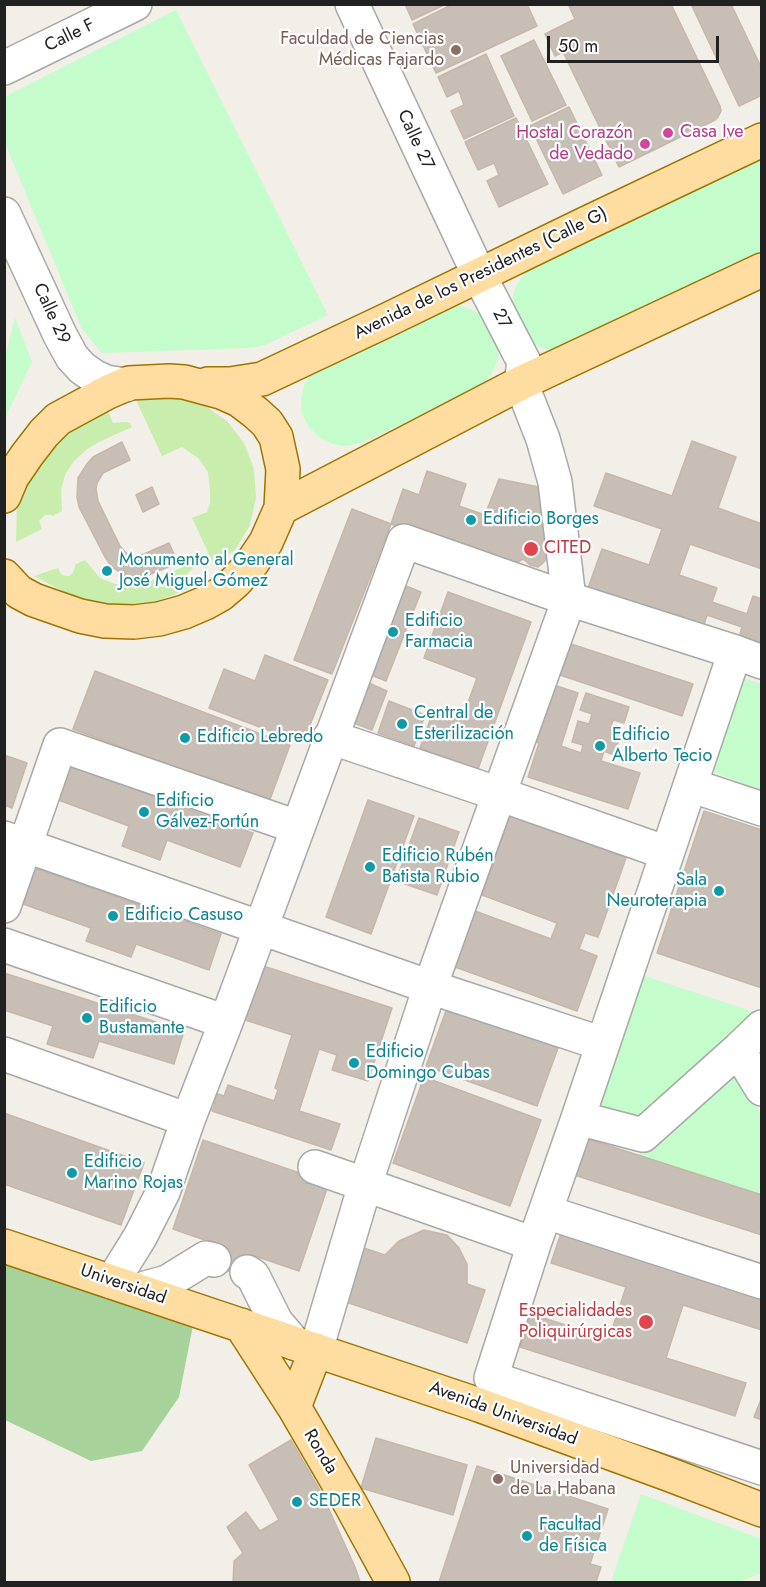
<!DOCTYPE html>
<html>
<head>
<meta charset="utf-8">
<style>
	body { margin:0 }
	#map { position:relative; width:766px; height:1587px; overflow:hidden; background:#f2efe8; font-family:Jost,sans-serif }
	canvas { display:block }
	.frame { position:absolute; inset:0; border:6px solid #212121; pointer-events:none }
	.scale { position:absolute; left:547px; top:36px; width:172px; height:27px; box-sizing:border-box; border:3px solid #212121; border-top:0; padding-left:8px; font-size:18px; line-height:21px; white-space:nowrap; color:#212121; -webkit-text-stroke:4px #fff; paint-order:stroke }
</style>
</head>
<body>
<div id="map">
<canvas width="766" height="1587"></canvas>
<div class="frame"></div>
<div class="scale">50 m</div>
</div>
<script>
const ctx = document.querySelector('canvas').getContext('2d');
ctx.lineJoin = 'round';
function fillPath(path, color) { ctx.fillStyle = color; ctx.fill(path, 'evenodd'); }
const toPath = rows => new Path2D(rows.map(r => 'M' + r).join(''));
function strokePath(path, color, width, dash) { ctx.strokeStyle = color; ctx.lineWidth = width; ctx.lineCap = dash ? 'butt' : 'round'; ctx.setLineDash(dash || []); ctx.stroke(path); }
function label(font, color, halo, rows, align = 'center') {
  ctx.font = font + ' Jost,sans-serif'; ctx.lineWidth = 4.5; ctx.setLineDash([]); ctx.textBaseline = 'middle'; ctx.strokeStyle = halo; ctx.fillStyle = color; for (const [text, x, y, turn = 0] of rows) {
    ctx.save(); ctx.translate(x, y); ctx.rotate((+turn || 0) * Math.PI / 180); ctx.textAlign = isNaN(turn) ? turn : align; if (halo) ctx.strokeText(text, 0, 0); ctx.fillText(text, 0, 0); ctx.restore();
  }
}
fillPath(toPath([
	[171,395,201,403,227,421,244,443,254,469,256,498,250,525,235,550,214,565,192,518,207,512,210,503,210,491,208,472,198,458,182,447,162,456,136,400],
	[108,411,113,423,125,422,130,423,132,427,99,442,86,450,74,461,65,475,61,490,62,511,53,516,51,515,45,515,39,521,42,529,16,542,17,504,34,467,70,432],
	[85,560,100,578,115,584,131,585,147,582,161,577,181,568,193,560,195,565,185,577,190,588,153,603,113,606,74,597,34,576,58,568,61,574,65,576,69,576,73,573,76,564]
]), '#c8edac');
fillPath(toPath([
	[4,1246,196,1310,179,1397,142,1451,91,1461,5,1420]
]), '#a7d39a');
fillPath(toPath([
	[176,10,328,315,265,345,249,348,102,353,82,329,5,143,5,98,8,95],
	[761,159,761,259,556,350,541,348,528,340,513,315,512,301,516,286,524,274,536,265],
	[447,306,461,306,475,311,486,319,499,345,498,360,492,373,483,385,470,393,361,443,347,446,332,444,319,437,308,426,302,413,301,398,305,383,313,371],
	[15,318,32,362,5,418,5,357],
	[738,676,761,684,761,790,705,769],
	[642,975,757,1013,636,1124,598,1114],
	[737,1067,761,1115,761,1195,638,1155],
	[641,1494,761,1539,761,1573,739,1582,611,1582]
]), '#c4fccc');
const building = toPath([
	[405,4,446,4,412,20,405,4],
	[453,4,527,4,537,26,436,73,413,24,453,4],
	[568,4,671,4,720,106,721,111,718,117,715,120,619,167,563,52,555,56,545,34,575,19,568,4],
	[691,4,731,4,762,69,762,95,739,106,691,4],
	[534,40,566,105,532,121,501,56,534,40],
	[486,54,514,116,464,139,451,111,464,105,459,91,447,97,438,77,486,54],
	[569,107,602,175,563,194,530,126,569,107],
	[516,118,548,184,499,207,487,181,499,175,494,163,478,170,465,142,516,118],
	[692,441,736,457,718,508,762,524,762,569,690,544,679,575,717,588,712,602,747,614,753,596,762,599,762,649,738,641,742,627,707,615,703,628,588,588,602,549,649,565,662,529,594,506,606,473,672,496,692,441],
	[122,442,130,460,103,473,97,483,96,489,98,501,120,546,127,554,135,556,144,554,169,543,178,563,141,578,130,577,124,575,112,567,105,557,79,507,77,497,78,478,87,464,93,457,122,442],
	[427,471,466,484,459,506,485,515,499,479,549,489,548,551,547,558,543,563,538,567,530,565,523,559,518,562,513,562,509,565,391,524,403,489,419,495,427,471],
	[152,487,159,504,143,512,136,495,152,487],
	[352,509,391,524,332,674,294,660,352,509],
	[401,584,421,592,386,681,366,673,401,584],
	[448,592,531,622,478,769,420,748,434,709,462,719,477,678,424,658,448,592],
	[568,643,693,684,682,716,557,674,568,643],
	[265,655,328,680,306,735,292,729,289,738,209,708,224,669,255,681,265,655],
	[95,671,290,745,269,802,73,729,95,671],
	[362,680,387,691,372,730,346,720,362,680],
	[548,683,578,693,561,746,581,753,583,745,572,742,578,721,589,724,592,714,580,710,586,693,629,707,624,723,613,720,610,730,621,734,614,755,604,751,601,761,640,773,628,809,528,777,539,743,530,740,548,683],
	[389,701,425,715,414,746,378,733,389,701],
	[4,755,27,763,12,808,4,805,4,755],
	[66,764,253,833,240,867,167,840,160,860,122,846,129,826,53,798,66,764],
	[368,800,414,816,371,934,326,917,368,800],
	[704,811,762,830,762,988,657,953,704,811],
	[510,816,626,858,598,937,585,933,579,949,597,956,577,1011,455,967,475,911,551,939,557,923,482,895,510,816],
	[419,818,459,832,437,895,396,881,419,818],
	[35,868,221,934,209,970,136,944,131,957,86,941,91,928,23,904,35,868],
	[254,963,392,1008,368,1081,332,1070,337,1055,319,1049,299,1111,340,1124,331,1150,212,1111,215,1103,206,1101,209,1091,224,1096,228,1085,274,1101,278,1090,275,1088,292,1035,236,1017,254,963],
	[4,973,184,1031,174,1064,99,1041,93,1058,47,1044,53,1026,4,1010,4,973],
	[447,1008,558,1048,537,1106,426,1066,447,1008],
	[424,1077,541,1120,510,1206,393,1163,424,1077],
	[4,1113,144,1163,121,1225,4,1184,4,1113],
	[582,1137,762,1195,762,1235,571,1174,582,1137],
	[203,1140,329,1183,299,1271,252,1255,245,1277,212,1265,219,1245,173,1229,203,1140],
	[424,1230,447,1235,459,1248,467,1264,467,1284,485,1290,467,1343,346,1302,364,1248,385,1255,399,1241,424,1230],
	[562,1230,762,1294,762,1330,683,1305,666,1358,746,1383,735,1416,520,1347,531,1314,609,1339,626,1287,551,1263,562,1230],
	[762,1397,762,1420,754,1417,762,1397],
	[376,1438,467,1465,453,1515,361,1488,376,1438],
	[291,1440,321,1492,355,1567,360,1582,233,1582,234,1561,243,1553,227,1527,246,1512,260,1531,279,1520,249,1465,291,1440],
	[477,1466,608,1509,590,1564,601,1567,596,1582,439,1582,477,1466]
]);
fillPath(building, '#c7beb6');
strokePath(building, '#c5b7a9', 1.5);
const minor = toPath([
	[4,68,135,4],
	[4,214,60,335,72,357,82,368,95,377,106,382,126,385],
	[735,652,578,1118,534,1244,491,1378,762,1468],
	[330,737,499,794,667,853],
	[690,785,762,809],
	[4,838,430,987,603,1044],
	[4,906,60,745,297,827],
	[4,945,226,1022],
	[738,1050,762,1089],
	[4,1054,188,1120],
	[578,1118,643,1135,738,1050,762,1027],
	[315,1167,534,1244],
	[546,1212,762,1282],
	[247,1272,253,1276,276,1322,294,1343],
	[112,1282,140,1237,163,1192,188,1120,226,1022,404,541,569,599,735,652,762,662],
	[138,1290,167,1282,206,1258,214,1260],
	[316,1350,365,1185,430,987,569,599,555,482,543,439,521,383,524,362,479,275,352,4]
]);
const major = toPath([
	[208,384,230,384,262,379,385,321,587,223,762,140],
	[4,496,12,477,27,455,44,433,58,419,108,392,129,383,169,381,184,382,221,392,239,400,256,413,267,423,276,437,283,469,281,508,266,542,252,563,235,582,221,594,205,603,184,612,159,619,134,622,105,621,80,616,34,600,19,592,4,576],
	[281,508,521,383,762,270],
	[4,1246,479,1405,668,1474,762,1510],
	[241,1325,294,1407,351,1505,393,1582],
	[294,1407,316,1350]
]);
strokePath(minor, '#a8a8a8', 36);
strokePath(major, '#9e7400', 36);
strokePath(minor, '#fff', 33);
strokePath(major, '#ffdc9f', 33);
for (const [x, y, r, color] of [
	[456,50,6,"#8d6e63"],
	[668,133,6,"#d1479c"],
	[645,144,6,"#d1479c"],
	[471,520,6,"#0f9aa8"],
	[531,549,8,"#e0444e"],
	[107,571,6,"#0f9aa8"],
	[393,632,6,"#0f9aa8"],
	[402,724,6,"#0f9aa8"],
	[185,738,6,"#0f9aa8"],
	[600,746,6,"#0f9aa8"],
	[144,812,6,"#0f9aa8"],
	[370,867,6,"#0f9aa8"],
	[719,891,6,"#0f9aa8"],
	[113,916,6,"#0f9aa8"],
	[87,1018,6,"#0f9aa8"],
	[354,1063,6,"#0f9aa8"],
	[72,1173,6,"#0f9aa8"],
	[646,1322,8,"#e0444e"],
	[498,1479,6,"#8d6e63"],
	[297,1502,6,"#0f9aa8"],
	[527,1536,6,"#0f9aa8"]
]) { const dot = new Path2D(); dot.arc(x, y, r, 0, 2 * Math.PI); ctx.fillStyle = color; ctx.fill(dot); strokePath(dot, '#fff', 2); }
label('18px', '#212121', '#fff', [
	["Calle F",70,36,-26],
	["Calle 27",415,140,65],
	["Avenida de los Presidentes (Calle G)",481,274,-26],
	["Calle 29",51,314,65],
	["27",501,319,63],
	["Universidad",123,1285,19],
	["Avenida Universidad",503,1414,20],
	["Ronda",320,1452,59]
]);
label('18px', '#785e54', '#fff', [
	["Faculdad de Ciencias",444,40],
	["Médicas Fajardo",444,61],
	["Universidad",510,1469,"left"],
	["de La Habana",510,1490,"left"]
], 'right');
label('18px', '#b23c85', '#fff', [
	["Casa Ive",680,133],
	["Hostal Corazón",633,134,"right"],
	["de Vedado",633,155,"right"]
], 'left');
label('18px', '#0d838f', '#fff', [
	["Edificio Borges",483,520],
	["Monumento al General",119,561],
	["José Miguel Gómez",119,582],
	["Edificio",405,622],
	["Farmacia",405,643],
	["Central de",414,714],
	["Esterilización",414,735],
	["Edificio",612,736],
	["Alberto Tecio",612,757],
	["Edificio Lebredo",197,738],
	["Edificio",156,802],
	["Gálvez-Fortún",156,823],
	["Edificio Rubén",382,857],
	["Batista Rubio",382,878],
	["Sala",707,881,"right"],
	["Neuroterapia",707,902,"right"],
	["Edificio Casuso",125,916],
	["Edificio",99,1008],
	["Bustamante",99,1029],
	["Edificio",366,1053],
	["Domingo Cubas",366,1074],
	["Edificio",84,1163],
	["Marino Rojas",84,1184],
	["SEDER",309,1502],
	["Facultad",539,1526],
	["de Física",539,1547]
], 'left');
label('18px', '#be3a42', '#fff', [
	["CITED",544,549],
	["Especialidades",632,1312,"right"],
	["Poliquirúrgicas",632,1333,"right"]
], 'left');
</script>
</body>
</html>
